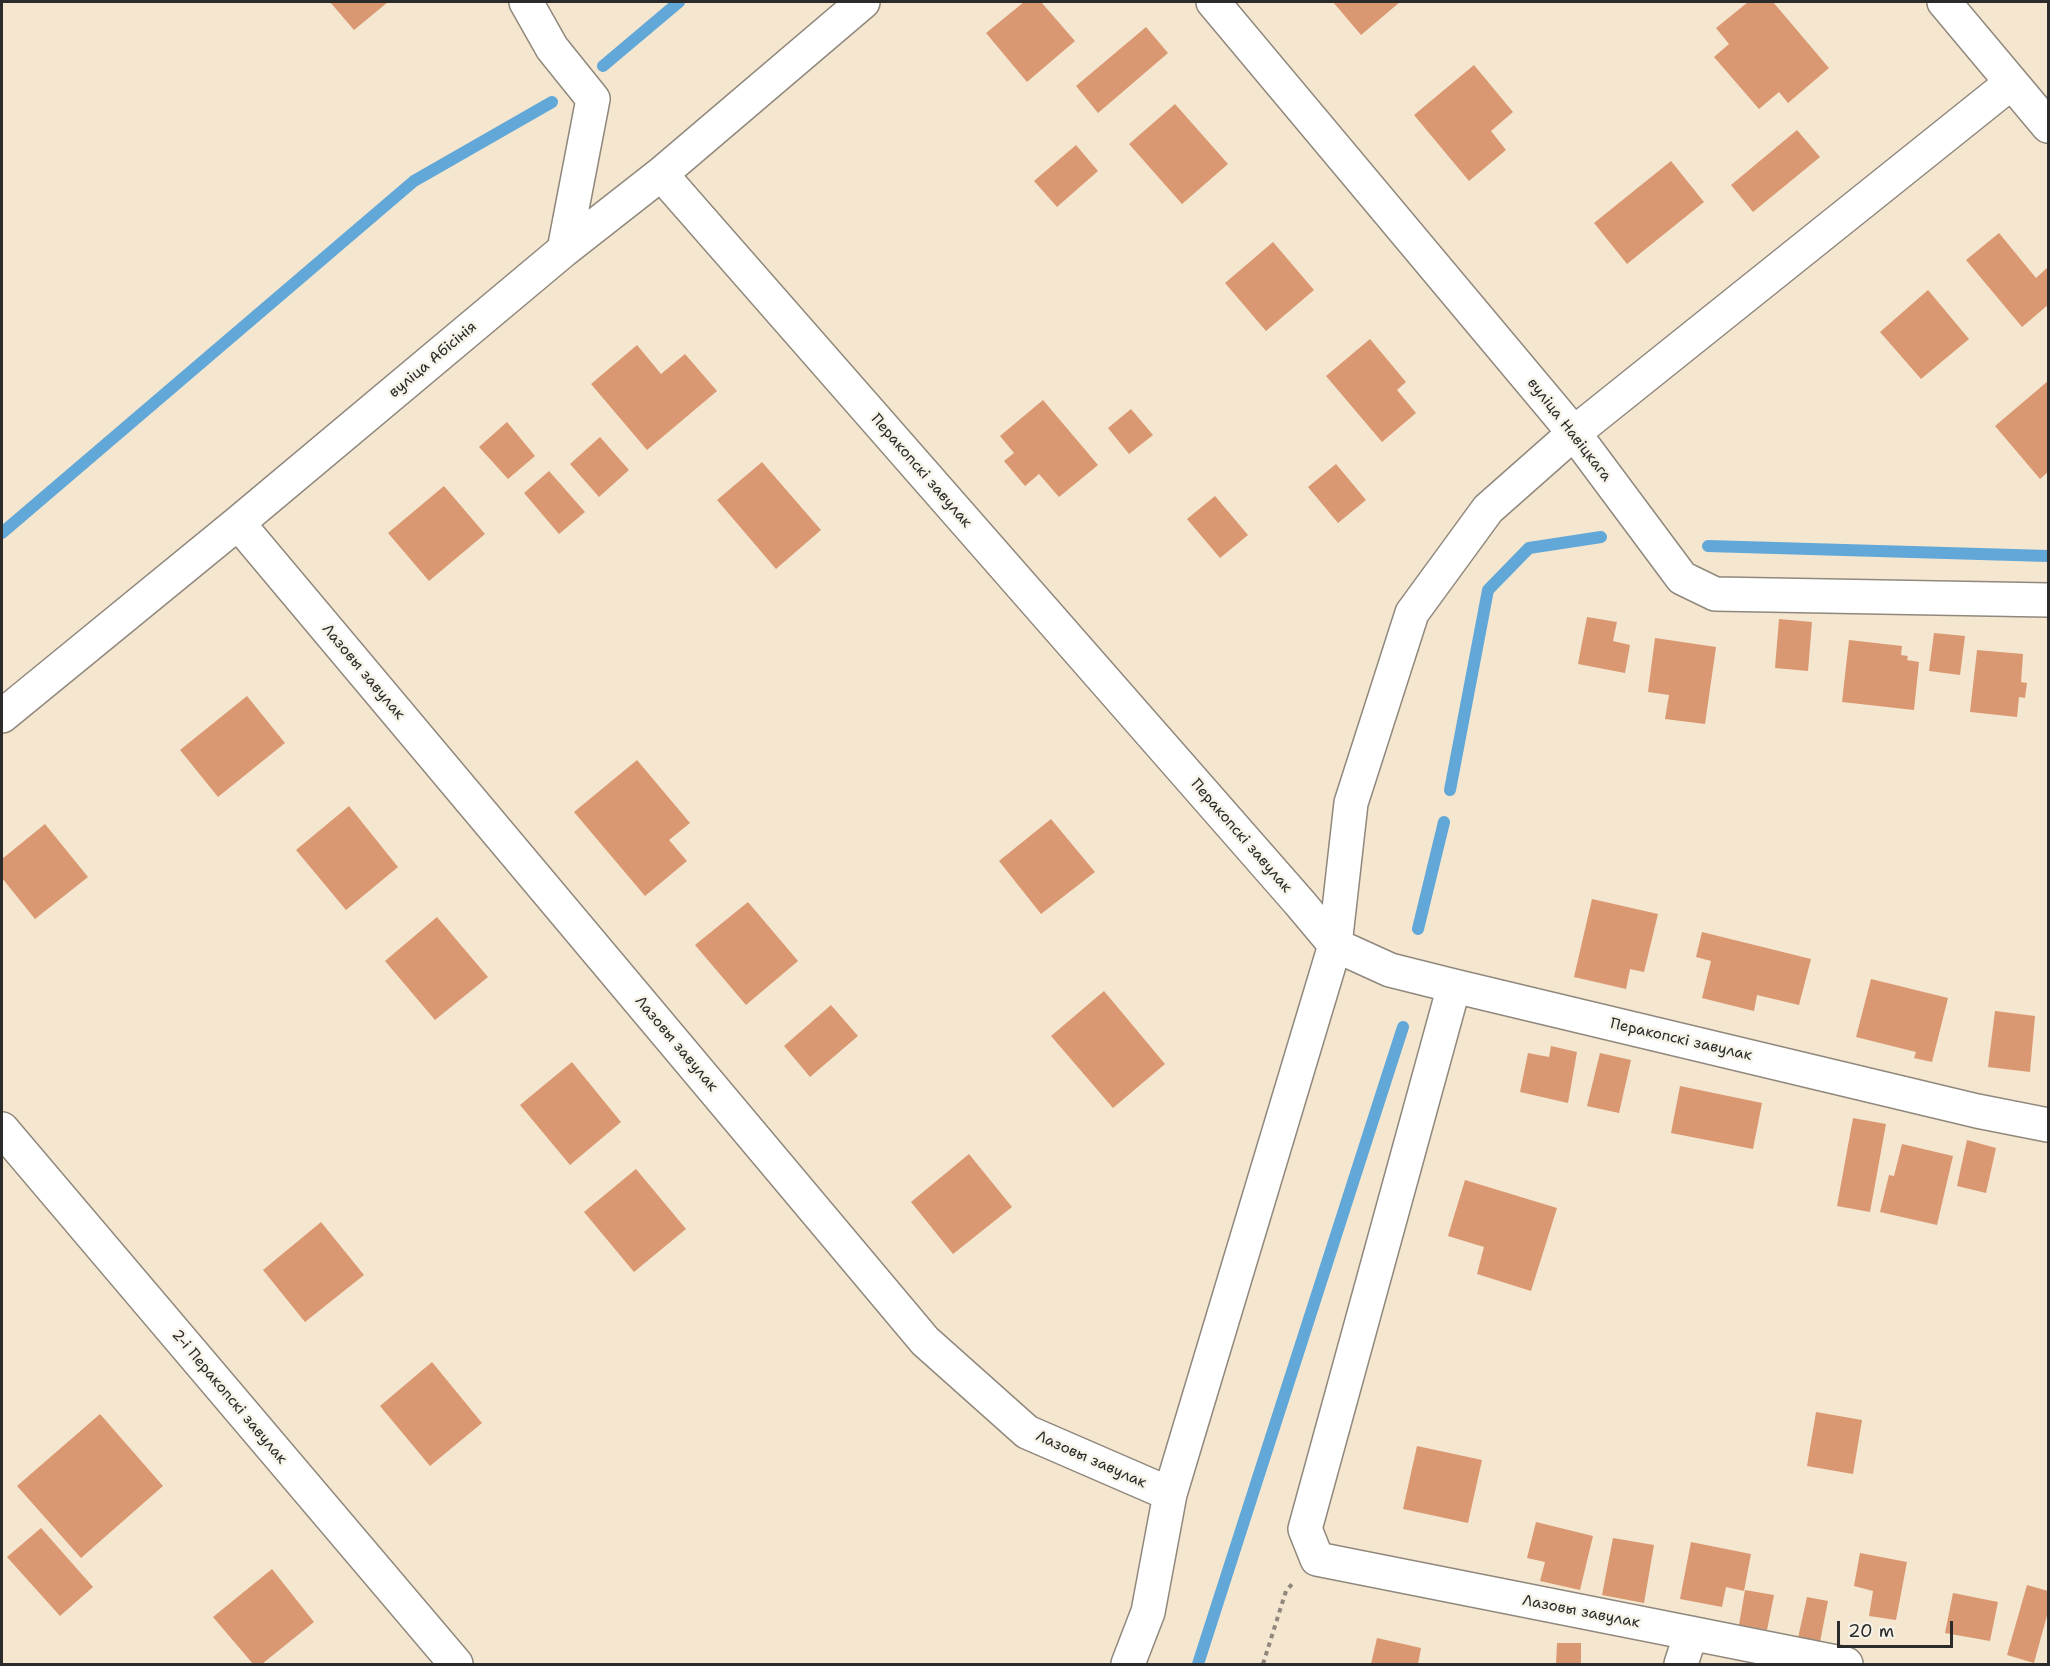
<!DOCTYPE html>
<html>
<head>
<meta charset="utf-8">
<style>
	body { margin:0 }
	#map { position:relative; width:2050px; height:1666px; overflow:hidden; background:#f4e6cf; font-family:"Shantell Sans",sans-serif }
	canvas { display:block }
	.frame { position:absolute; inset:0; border:3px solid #2b2b2b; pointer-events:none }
	.scale { position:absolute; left:1837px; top:1621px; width:116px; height:27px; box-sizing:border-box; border:3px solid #2b2b2b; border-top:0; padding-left:8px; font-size:18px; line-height:21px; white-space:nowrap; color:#2b2b2b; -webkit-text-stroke:4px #f7f3e8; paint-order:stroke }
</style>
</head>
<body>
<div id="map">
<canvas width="2050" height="1666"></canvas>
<div class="frame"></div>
<div class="scale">20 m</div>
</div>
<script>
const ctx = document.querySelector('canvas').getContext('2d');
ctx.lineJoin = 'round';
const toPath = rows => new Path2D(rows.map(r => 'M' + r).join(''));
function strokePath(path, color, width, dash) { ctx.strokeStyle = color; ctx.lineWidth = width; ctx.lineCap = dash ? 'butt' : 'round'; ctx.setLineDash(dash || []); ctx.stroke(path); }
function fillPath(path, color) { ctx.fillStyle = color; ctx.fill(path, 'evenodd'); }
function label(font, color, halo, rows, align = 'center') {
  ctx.font = font + ' "Shantell Sans",sans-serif'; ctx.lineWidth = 5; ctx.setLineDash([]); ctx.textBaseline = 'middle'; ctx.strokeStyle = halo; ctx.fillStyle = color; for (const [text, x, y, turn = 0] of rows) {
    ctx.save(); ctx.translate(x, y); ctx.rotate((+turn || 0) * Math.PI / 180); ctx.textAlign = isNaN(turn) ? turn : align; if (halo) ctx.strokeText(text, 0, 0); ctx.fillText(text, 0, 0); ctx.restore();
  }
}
strokePath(toPath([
	[603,66,679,2],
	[2,533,414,181,552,102],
	[1708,546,2048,556],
	[1450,790,1488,590,1529,548,1601,537],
	[1418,929,1444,822],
	[1198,1664,1403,1027]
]), '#61a8d8', 12);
fillPath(toPath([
	[330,2,388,2,354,30],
	[1024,2,1041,2,1075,41,1027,82,986,33],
	[1333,2,1400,2,1361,35],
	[1748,2,1773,2,1829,68,1788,103,1779,92,1759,109,1714,57,1729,44,1716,28],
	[1146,27,1168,53,1098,113,1076,86],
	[1474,65,1513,112,1491,131,1506,150,1469,181,1414,115],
	[1175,104,1228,164,1182,204,1129,144],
	[1797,130,1820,157,1753,212,1731,185],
	[1076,145,1098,171,1057,207,1034,181],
	[1671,161,1704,202,1627,264,1594,223],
	[1999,233,2036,278,2048,267,2048,305,2022,327,1966,260],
	[1273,242,1314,290,1266,331,1225,283],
	[1928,290,1969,339,1921,379,1880,332],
	[1370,339,1406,382,1397,390,1416,413,1382,442,1326,376],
	[637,345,661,374,685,354,717,391,647,450,591,384],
	[2048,381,2048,472,2040,479,1995,426],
	[1043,400,1098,465,1059,497,1039,474,1025,486,1004,461,1014,453,1000,436],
	[1131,409,1153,435,1129,454,1108,428],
	[507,422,535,456,508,479,479,447],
	[600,437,629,470,599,497,570,464],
	[762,462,821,530,776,569,717,500],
	[1336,464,1366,500,1338,523,1308,487],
	[549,471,585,512,559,534,524,493],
	[444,486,485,534,429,581,388,533],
	[1215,496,1248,535,1220,558,1187,519],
	[1587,617,1617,622,1613,641,1630,645,1625,673,1578,664],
	[1779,619,1812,622,1808,671,1775,668],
	[1934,633,1965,636,1960,675,1929,671],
	[1655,638,1716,647,1705,724,1665,719,1669,695,1648,692],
	[1849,640,1902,646,1901,655,1908,656,1907,660,1919,662,1914,710,1842,702],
	[1977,650,2023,654,2021,682,2027,683,2025,698,2019,697,2017,717,1970,712],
	[247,696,285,743,218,797,180,750],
	[637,760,690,823,669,840,687,861,645,896,574,812],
	[349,806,398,867,346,910,296,850],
	[1051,819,1095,872,1041,914,999,861],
	[45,824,88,877,35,919,2,878,2,859],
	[1592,899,1658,914,1644,972,1630,969,1626,989,1574,977],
	[748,902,798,961,746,1005,695,945],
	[437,917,488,977,435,1020,385,961],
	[1702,932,1811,959,1799,1005,1757,995,1754,1011,1702,998,1711,961,1696,957],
	[1871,979,1948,998,1932,1062,1914,1058,1916,1052,1856,1037],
	[1104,991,1165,1064,1113,1108,1051,1036],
	[831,1005,858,1036,810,1077,784,1046],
	[1995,1011,2035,1016,2030,1072,1988,1067],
	[1551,1046,1577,1052,1568,1103,1520,1092,1528,1053,1549,1057],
	[1600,1053,1631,1060,1619,1113,1587,1106],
	[572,1062,621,1122,570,1165,520,1105],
	[1680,1086,1762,1103,1753,1149,1671,1133],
	[1853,1118,1886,1124,1870,1212,1837,1206],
	[1967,1140,1996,1148,1986,1193,1957,1186],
	[1902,1144,1953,1156,1937,1225,1880,1212,1889,1175,1894,1176],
	[969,1154,1012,1207,953,1254,911,1202],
	[636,1169,686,1229,634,1272,584,1212],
	[1465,1180,1557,1208,1531,1291,1477,1274,1484,1247,1448,1236],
	[321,1222,364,1275,305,1322,263,1270],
	[432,1362,482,1423,430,1466,380,1406],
	[1816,1412,1862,1420,1853,1474,1807,1466],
	[100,1414,163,1486,81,1558,17,1486],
	[1417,1446,1482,1460,1468,1523,1403,1509],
	[1536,1522,1593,1536,1580,1590,1540,1581,1545,1562,1527,1558],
	[41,1528,93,1587,60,1616,7,1557],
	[1613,1538,1654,1545,1644,1603,1602,1595],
	[1691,1542,1751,1554,1744,1591,1726,1587,1722,1607,1680,1599],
	[1860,1553,1907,1562,1896,1620,1869,1616,1873,1591,1854,1586],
	[272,1569,314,1622,262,1664,253,1664,213,1617],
	[2027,1585,2048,1591,2048,1612,2034,1663,2007,1655],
	[1745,1590,1774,1595,1767,1630,1739,1625],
	[1953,1593,1998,1602,1990,1641,1945,1633],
	[1807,1597,1828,1601,1820,1642,1798,1638],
	[1377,1638,1421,1648,1418,1664,1371,1664],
	[1557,1643,1581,1643,1581,1664,1556,1664]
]), '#da9872');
const street = toPath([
	[526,2,552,48,593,99,564,250],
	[1213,2,1574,433,1682,578,1715,594,2048,600],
	[1944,2,2048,126],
	[661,174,1299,902,1335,945,1390,970,1454,986,1977,1111,2048,1125],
	[238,523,925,1341,1027,1432,1170,1494],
	[2,716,238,523,564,250,661,174,863,2],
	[1454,986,1305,1529,1317,1559,1846,1664],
	[2,1129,456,1664],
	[1128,1664,1148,1612,1170,1494,1335,945,1351,803,1412,613,1488,509,1574,433,2011,83],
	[1681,1664,1691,1633]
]);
strokePath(street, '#90887d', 36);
strokePath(toPath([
	[1263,1664,1286,1591,1292,1584]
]), '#90887d', 4, [4.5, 4.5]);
strokePath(street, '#fff', 33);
label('15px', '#2b2b2b', '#f7f3e8', [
	["вуліца Абісінія",433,360,-40],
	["вуліца Навіцкага",1569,430,52],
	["Перакопскі завулак",921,471,49],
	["Лазовы завулак",363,672,50],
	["Перакопскі завулак",1241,836,49],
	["Перакопскі завулак",1681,1040,13],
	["Лазовы завулак",676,1044,50],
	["2-і Перакопскі завулак",229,1397,50],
	["Лазовы завулак",1091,1460,24],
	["Лазовы завулак",1581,1612,11]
]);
</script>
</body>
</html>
